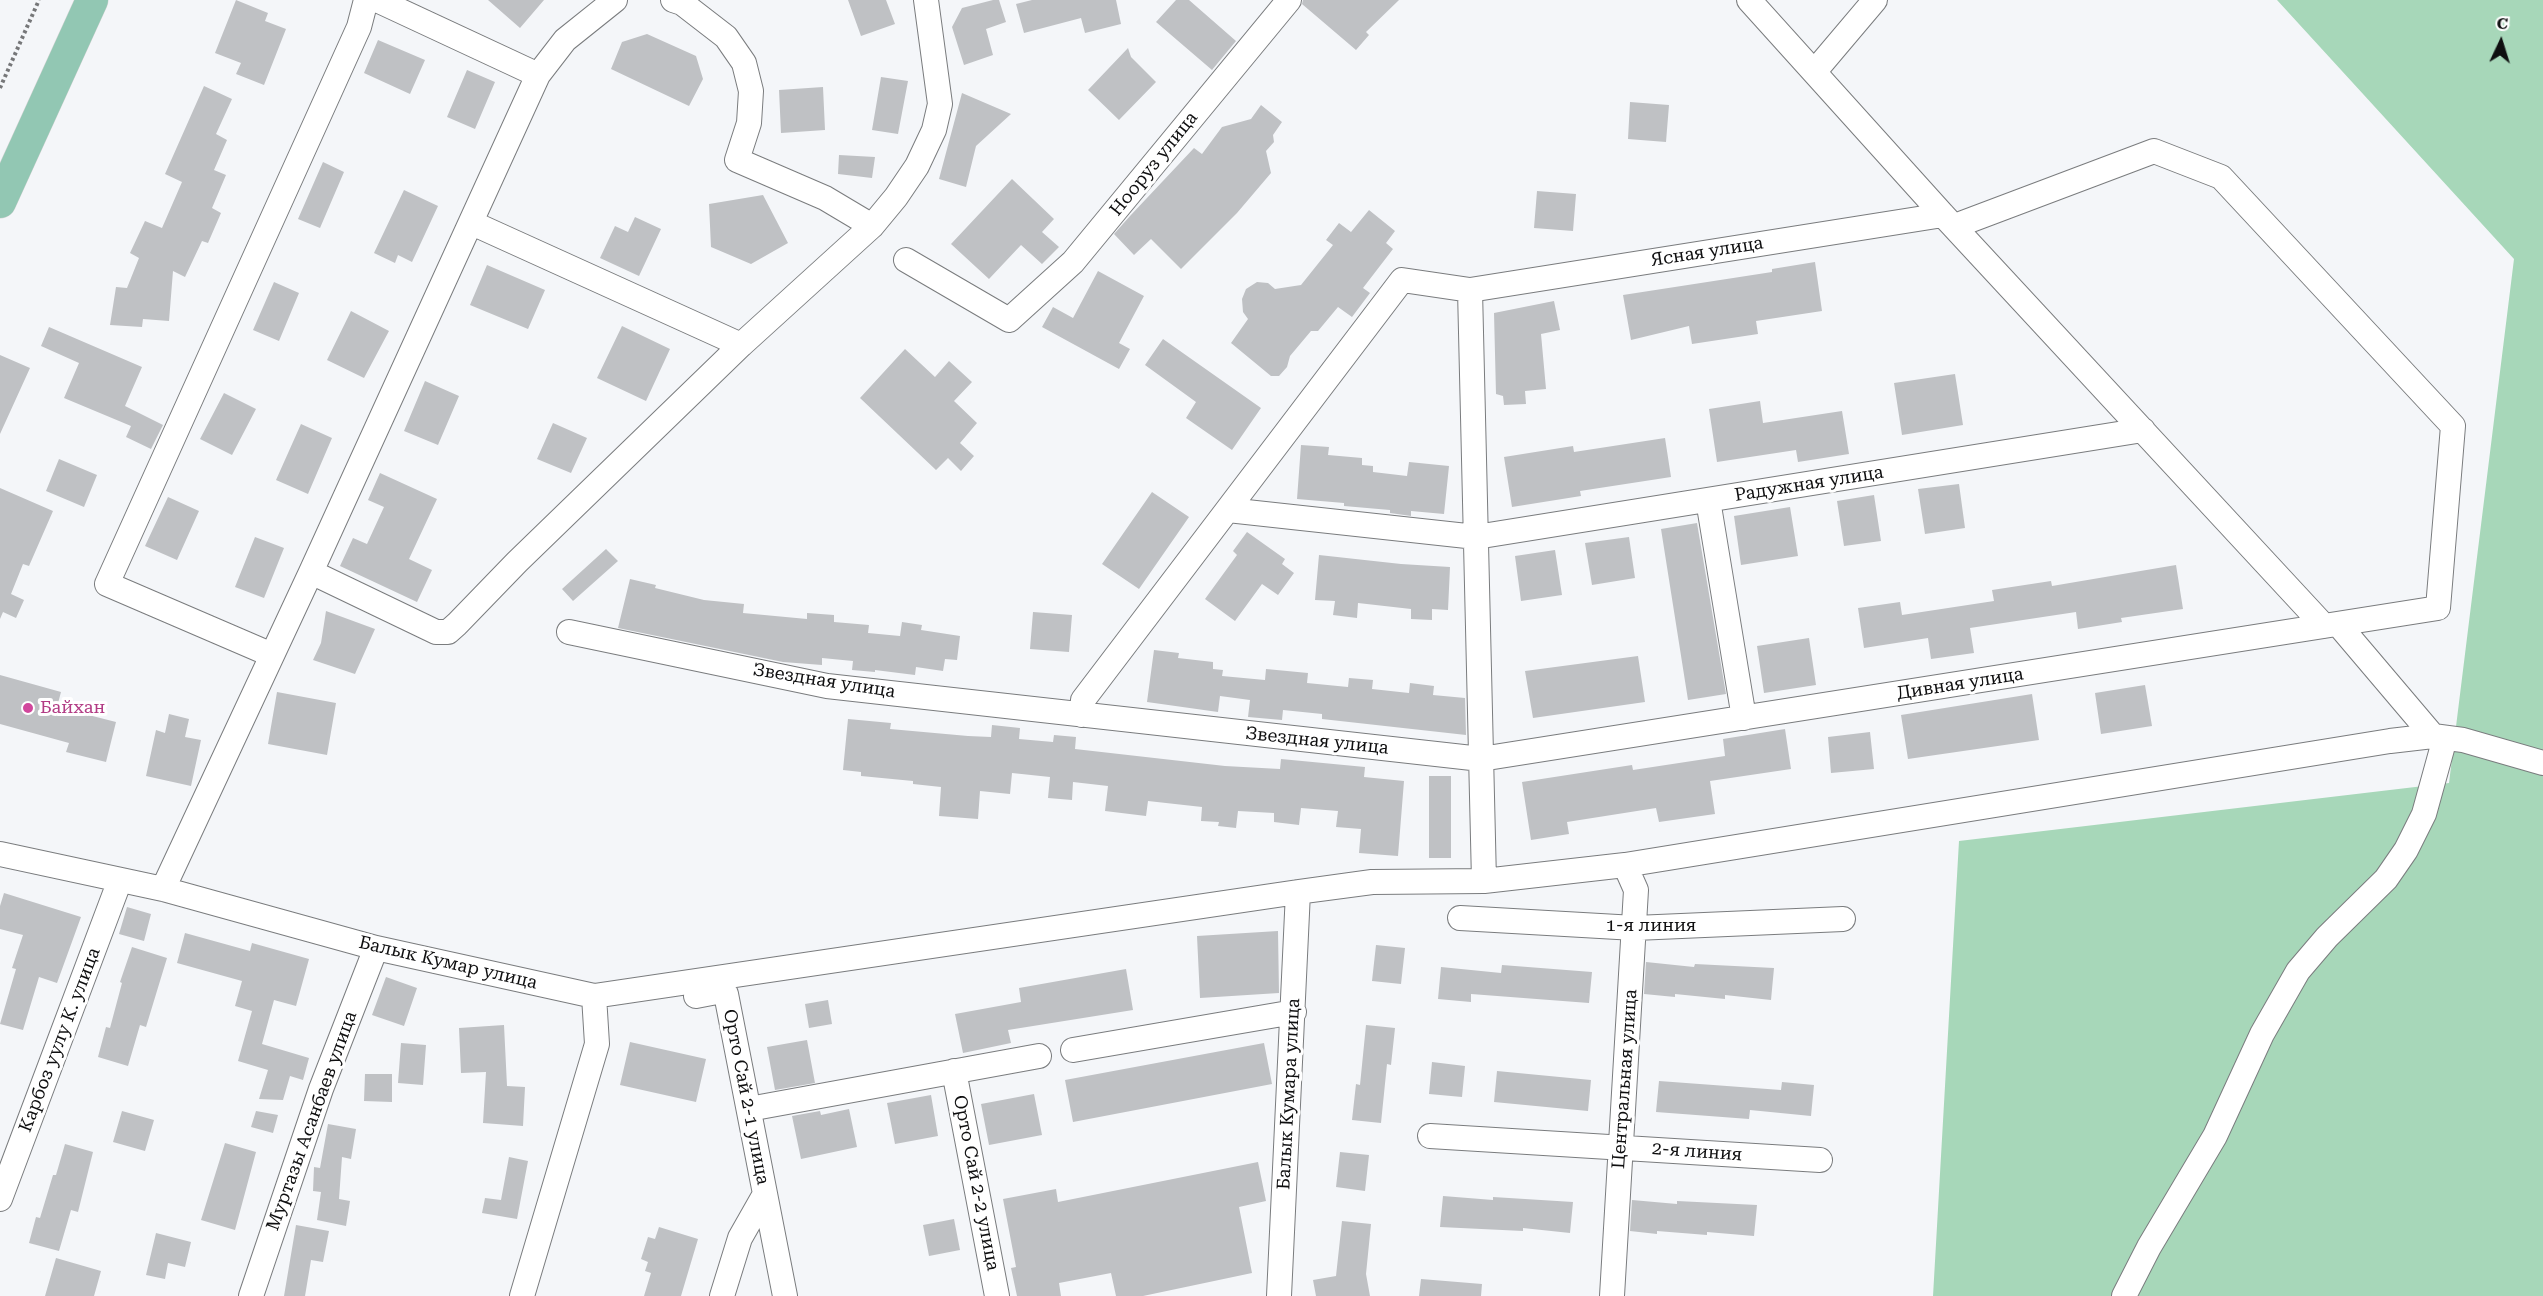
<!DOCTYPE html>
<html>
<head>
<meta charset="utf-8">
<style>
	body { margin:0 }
	#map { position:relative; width:2543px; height:1296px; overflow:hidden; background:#f4f6f9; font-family:"Roboto Serif",serif }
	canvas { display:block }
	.north { position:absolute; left:2471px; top:12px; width:60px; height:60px; -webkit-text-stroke:4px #fff; paint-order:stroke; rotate:4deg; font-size:16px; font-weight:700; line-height:24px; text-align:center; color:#0f0f10 }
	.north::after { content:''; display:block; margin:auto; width:21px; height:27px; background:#0f0f10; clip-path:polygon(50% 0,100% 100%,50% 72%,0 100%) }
</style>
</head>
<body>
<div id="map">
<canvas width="2543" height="1296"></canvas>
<div class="north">С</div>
</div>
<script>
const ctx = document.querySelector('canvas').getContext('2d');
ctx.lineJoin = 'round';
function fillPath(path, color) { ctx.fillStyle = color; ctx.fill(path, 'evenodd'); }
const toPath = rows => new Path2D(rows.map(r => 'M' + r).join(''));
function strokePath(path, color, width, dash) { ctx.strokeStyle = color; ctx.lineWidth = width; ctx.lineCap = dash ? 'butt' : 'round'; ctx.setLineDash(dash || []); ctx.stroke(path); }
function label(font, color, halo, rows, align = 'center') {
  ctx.font = font + ' "Roboto Serif",serif'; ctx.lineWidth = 6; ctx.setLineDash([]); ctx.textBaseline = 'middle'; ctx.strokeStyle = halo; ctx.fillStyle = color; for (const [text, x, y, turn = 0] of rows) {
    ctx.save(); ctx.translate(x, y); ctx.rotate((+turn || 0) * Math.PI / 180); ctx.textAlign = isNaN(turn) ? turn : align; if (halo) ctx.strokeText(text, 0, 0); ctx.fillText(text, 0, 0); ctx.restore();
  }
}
fillPath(toPath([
	[2277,0,2543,0,2543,1296,1933,1296,1959,841,2449,783,2514,259]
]), '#a7d7b9');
fillPath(toPath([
	[236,0,268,13,265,21,286,29,264,85,236,74,241,63,215,53],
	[488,0,544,0,520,28],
	[848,0,886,0,895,24,861,36],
	[993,0,999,0,1006,22,986,29,993,55,964,65,952,27,962,8],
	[1032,0,1116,0,1121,24,1085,33,1081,18,1024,33,1016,4],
	[1176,0,1189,0,1236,41,1212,70,1156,22],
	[1303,0,1399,0,1366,32,1369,35,1356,50,1302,4],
	[647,34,696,56,703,79,689,106,611,69,622,42],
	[378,40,425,60,410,94,364,73],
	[1128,48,1131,57,1156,82,1119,120,1088,90],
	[467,70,495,82,475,129,447,117],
	[881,77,908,81,898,134,872,130],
	[204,86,232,99,216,134,227,140,214,170,226,175,212,208,221,213,208,243,202,241,185,277,173,271,169,321,143,319,142,327,110,325,116,287,127,288,139,258,130,253,145,221,162,228,182,182,165,174],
	[823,87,825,130,781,133,779,90],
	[962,93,1011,114,976,146,966,187,939,179],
	[1630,102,1669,105,1666,142,1628,139],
	[1261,105,1282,122,1273,135,1274,142,1266,151,1271,173,1237,213,1181,269,1151,239,1134,255,1114,234,1130,216,1194,148,1202,154,1222,127,1251,119],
	[839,155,875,157,872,178,838,174],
	[323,162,344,172,320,228,298,219],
	[1012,179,1054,219,1042,232,1059,247,1042,264,1021,245,989,279,951,244],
	[404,190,438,206,412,262,398,255,395,263,374,253],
	[1537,191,1576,194,1573,231,1534,228],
	[763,195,788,243,751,264,711,247,709,204],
	[1369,210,1395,231,1386,243,1393,249,1363,288,1370,293,1352,317,1338,307,1318,331,1311,331,1290,356,1287,367,1279,376,1271,376,1231,343,1248,319,1243,312,1242,299,1246,289,1257,282,1268,283,1275,289,1301,285,1333,245,1326,240,1339,223,1351,232],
	[635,217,661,229,639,276,600,258,615,226,628,232],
	[1815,262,1822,311,1756,321,1758,334,1692,344,1689,326,1631,340,1623,295,1772,272,1772,269],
	[487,265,545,290,528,329,470,305],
	[1098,271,1144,296,1119,343,1130,349,1119,369,1042,327,1053,307,1073,318],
	[274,282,299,293,279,341,253,330],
	[1554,301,1560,330,1541,334,1546,389,1525,391,1526,404,1504,405,1503,396,1496,394,1494,313],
	[351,311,389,331,364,378,327,360],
	[622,326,670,349,646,401,597,378],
	[49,327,142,367,125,406,163,425,151,449,126,437,131,426,64,398,79,363,41,346],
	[1163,339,1261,408,1232,450,1186,418,1196,402,1145,365],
	[905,349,935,377,949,361,972,382,954,401,977,423,960,443,974,456,961,471,948,458,936,470,860,398],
	[0,355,30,368,0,434],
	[1955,374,1963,425,1902,435,1894,383],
	[425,381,459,396,438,445,404,431],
	[224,393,256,409,232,455,200,439],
	[1760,401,1763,423,1842,411,1849,454,1798,462,1796,450,1717,462,1709,409],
	[553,423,587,438,571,473,537,459],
	[301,424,332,438,308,494,276,480],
	[1665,438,1671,477,1580,491,1581,496,1512,507,1504,457,1573,446,1574,452],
	[1301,445,1329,447,1328,455,1362,458,1362,465,1373,466,1373,472,1407,476,1409,462,1449,466,1444,514,1411,511,1411,516,1390,513,1390,510,1344,506,1344,503,1297,499],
	[59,459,97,475,84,507,46,491],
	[380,473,437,499,409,559,432,570,417,602,340,566,353,538,367,544,384,507,368,500],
	[1959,484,1965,528,1925,534,1918,489],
	[0,488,53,511,29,566,23,564,11,594,24,600,16,618,3,612,0,619],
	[1152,492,1189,517,1139,589,1102,564],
	[1874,495,1881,541,1844,546,1837,501],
	[168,497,199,511,177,560,145,546],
	[1790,507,1798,556,1741,565,1734,516],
	[1697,523,1726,694,1688,700,1661,529],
	[1247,532,1285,559,1282,564,1294,573,1278,595,1262,584,1235,621,1205,599,1237,555,1233,551],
	[255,537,284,548,264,598,235,587],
	[1629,537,1635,578,1592,585,1585,543],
	[606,549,618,561,573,601,562,589],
	[1555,550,1562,595,1521,601,1515,556],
	[1319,555,1401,564,1450,567,1448,610,1432,609,1432,620,1411,619,1411,609,1358,603,1357,618,1333,615,1335,601,1315,600],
	[2176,565,2183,609,2121,618,2122,622,2078,629,2076,612,1970,628,1974,653,1931,659,1928,638,1864,648,1858,608,1900,602,1902,615,1994,601,1992,590,2051,581,2052,586],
	[630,579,656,585,655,588,704,600,744,604,743,613,807,619,807,613,834,615,834,622,869,625,868,633,900,636,902,622,922,625,921,630,960,636,957,660,945,659,943,671,916,667,915,675,875,670,875,672,852,670,853,661,822,658,822,665,783,662,618,628],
	[326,611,375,629,355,674,313,660,321,643],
	[1033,612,1072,615,1069,652,1030,649],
	[1809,638,1816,685,1764,693,1757,646],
	[1154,650,1179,653,1178,658,1213,662,1213,669,1223,670,1222,676,1265,680,1266,669,1308,673,1307,683,1348,687,1349,678,1373,680,1372,689,1409,693,1410,683,1434,686,1433,695,1465,698,1466,735,1322,719,1322,714,1283,710,1282,720,1248,717,1250,700,1220,696,1218,712,1147,702],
	[1638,656,1645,702,1533,718,1525,671],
	[0,675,61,692,57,707,116,722,106,762,66,752,69,743,0,724],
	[2145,685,2152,726,2101,734,2095,693],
	[277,692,336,703,327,755,268,744],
	[2032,694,2039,740,1908,759,1901,715],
	[169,714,189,719,185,737,201,740,191,786,146,776,156,730,165,733],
	[848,719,891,723,890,729,968,736,991,737,992,725,1020,728,1019,739,1053,742,1054,735,1076,737,1075,749,1225,766,1280,769,1281,759,1365,767,1364,777,1404,781,1398,856,1359,853,1361,829,1336,827,1338,811,1301,808,1299,825,1274,822,1274,813,1238,811,1236,828,1218,826,1219,822,1201,821,1202,807,1148,801,1146,816,1105,811,1108,786,1073,782,1072,800,1048,798,1050,777,1012,773,1010,794,980,791,978,819,939,816,941,787,913,784,913,781,861,776,861,772,843,770],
	[1785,729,1791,769,1710,781,1715,814,1659,822,1656,808,1567,822,1569,834,1531,840,1522,782,1632,765,1633,770,1725,756,1723,739],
	[1870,732,1874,769,1831,773,1828,737],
	[1429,776,1451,776,1451,858,1429,858],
	[4,893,81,917,57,983,39,977,23,1030,0,1024,16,969,12,968,23,935,0,929,0,906],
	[127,907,151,914,144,941,119,934],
	[1278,931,1279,993,1200,998,1197,936],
	[185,933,250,951,252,943,309,959,296,1006,274,1000,262,1044,309,1058,303,1080,290,1076,283,1100,259,1099,268,1070,238,1061,252,1011,235,1006,242,981,177,963],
	[1376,945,1405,948,1401,984,1372,981],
	[132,947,167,958,146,1027,140,1025,128,1066,98,1057,106,1027,110,1028,122,983,120,982],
	[1646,962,1694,967,1695,964,1774,968,1771,1000,1725,995,1725,999,1675,994,1675,997,1644,994],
	[1502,965,1592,972,1589,1003,1471,994,1471,1002,1438,999,1441,967,1501,973],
	[1126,969,1133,1010,1008,1030,1011,1043,963,1053,955,1014,1021,1002,1019,988],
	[386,977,417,988,404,1026,372,1015],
	[828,1000,832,1024,809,1028,805,1004],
	[504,1025,507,1086,525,1087,523,1126,483,1123,486,1072,461,1073,459,1028],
	[1366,1025,1395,1028,1391,1065,1387,1064,1381,1123,1352,1120,1356,1084,1360,1085],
	[807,1040,815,1083,775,1090,767,1047],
	[630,1042,706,1059,696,1102,620,1085],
	[401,1043,426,1045,423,1085,398,1083],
	[1264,1043,1272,1084,1073,1122,1065,1080],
	[1432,1062,1465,1066,1462,1097,1429,1094],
	[1497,1071,1591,1080,1588,1111,1494,1102],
	[365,1074,392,1074,392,1102,364,1101],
	[1659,1081,1781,1090,1782,1082,1814,1085,1811,1116,1750,1110,1749,1119,1656,1112],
	[1034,1094,1042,1135,989,1145,981,1104],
	[931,1095,938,1136,895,1144,887,1103],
	[849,1109,857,1147,801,1159,792,1116,820,1111,821,1115],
	[122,1111,154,1120,145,1151,113,1142],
	[256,1111,278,1115,273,1133,251,1127],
	[328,1124,356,1129,351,1159,342,1157,339,1199,350,1201,346,1226,317,1220,321,1192,313,1191,314,1167,320,1168],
	[225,1143,256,1152,235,1230,201,1220],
	[65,1144,93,1152,78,1212,71,1210,59,1251,29,1243,36,1217,40,1218,53,1175,56,1175],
	[1340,1152,1369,1155,1365,1191,1336,1187],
	[509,1157,528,1161,517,1219,482,1213,485,1198,501,1200],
	[1258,1162,1266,1201,1239,1207,1252,1273,1143,1296,1116,1296,1111,1273,1059,1283,1061,1296,1017,1296,1011,1268,1016,1267,1003,1199,1056,1189,1058,1202],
	[1443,1196,1493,1200,1493,1197,1573,1202,1570,1233,1523,1228,1523,1231,1440,1227],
	[1632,1200,1677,1204,1677,1201,1757,1205,1754,1236,1707,1232,1707,1235,1657,1231,1657,1234,1630,1231],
	[954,1219,960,1250,929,1256,923,1225],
	[1342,1221,1371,1224,1366,1274,1370,1296,1316,1296,1313,1280,1336,1276],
	[296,1225,329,1231,323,1262,311,1260,305,1296,284,1296],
	[659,1227,698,1239,681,1296,644,1296,651,1273,645,1271,648,1262,641,1259,648,1237,655,1239],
	[156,1233,191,1242,185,1267,168,1263,165,1279,146,1275],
	[56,1258,101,1271,94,1296,45,1296],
	[1421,1279,1482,1284,1481,1296,1419,1296]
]), '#bfc1c4');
const minor = toPath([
	[377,0,538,75],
	[673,0,682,3,726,37,744,63,751,91,749,123,737,160,825,198,872,226],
	[1749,0,1943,215,2324,626],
	[1815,71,1875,0],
	[472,223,741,345],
	[906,260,1009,320,1073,262,1289,0],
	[1470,290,1484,881],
	[1708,500,1744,718],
	[1228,510,1476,537,2143,430],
	[311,572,436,632,448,632,457,624,517,562,741,345,872,226,896,197,917,166,934,130,940,104,926,0],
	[2338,624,2433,736],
	[569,632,827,686,1481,759,2438,608,2453,426,2221,177,2154,151,1955,226],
	[272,655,107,584,359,27,366,0],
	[1082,715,1083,700,1402,280,1470,290,1943,215],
	[0,854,163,889,376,948,594,996,597,1044,522,1296],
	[163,889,311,572,538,75,565,40,615,0],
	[1460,918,1635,928,1843,919],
	[594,996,1298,892,1372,882,1484,881,1625,865,2390,741,2433,736,2463,740,2543,763],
	[696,996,722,991,726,994,785,1296],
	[1073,1050,1294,1012],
	[954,1071,997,1296],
	[749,1109,1039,1056],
	[1430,1136,1820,1160],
	[0,1199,120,880],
	[251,1296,321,1089,376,948],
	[722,1296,740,1238,765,1194],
	[1279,1296,1298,892],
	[1612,1296,1636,890,1625,865],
	[2124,1296,2149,1247,2215,1136,2262,1034,2298,971,2327,937,2386,879,2406,850,2424,814,2445,738]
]);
const major = toPath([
	[0,202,92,0]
]);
strokePath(minor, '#7a7c7e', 26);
strokePath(major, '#d4d4d4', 33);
strokePath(toPath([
	[0,88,39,0]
]), '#767779', 4, [3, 3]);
strokePath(minor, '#fff', 24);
strokePath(major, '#92c7b3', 32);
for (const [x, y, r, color] of [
	[28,708,6,"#d1479c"]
]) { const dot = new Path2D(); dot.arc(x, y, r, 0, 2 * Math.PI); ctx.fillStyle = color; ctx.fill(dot); strokePath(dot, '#fff', 2); }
label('18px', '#0f0f10', '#fff', [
	["Нооруз улица",1154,164,-51],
	["Ясная улица",1707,252,-9],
	["Радужная улица",1809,484,-9],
	["Звездная улица",824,681,9],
	["Дивная улица",1960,684,-9],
	["Звездная улица",1317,741,6],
	["1-я линия",1651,926],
	["Балык Кумар улица",448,963,13],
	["Карбоз уулу К. улица",60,1040,-69],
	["Центральная улица",1625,1079,-86],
	["Балык Кумара улица",1289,1094,-87],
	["Орто Сай 2-1 улица",746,1097,79],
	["Муртазы Асанбаев улица",312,1121,-70],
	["2-я линия",1697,1152,4],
	["Орто Сай 2-2 улица",976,1183,79]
]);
label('18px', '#b23c85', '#fff', [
	["Байхан",40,708]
], 'left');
</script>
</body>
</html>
